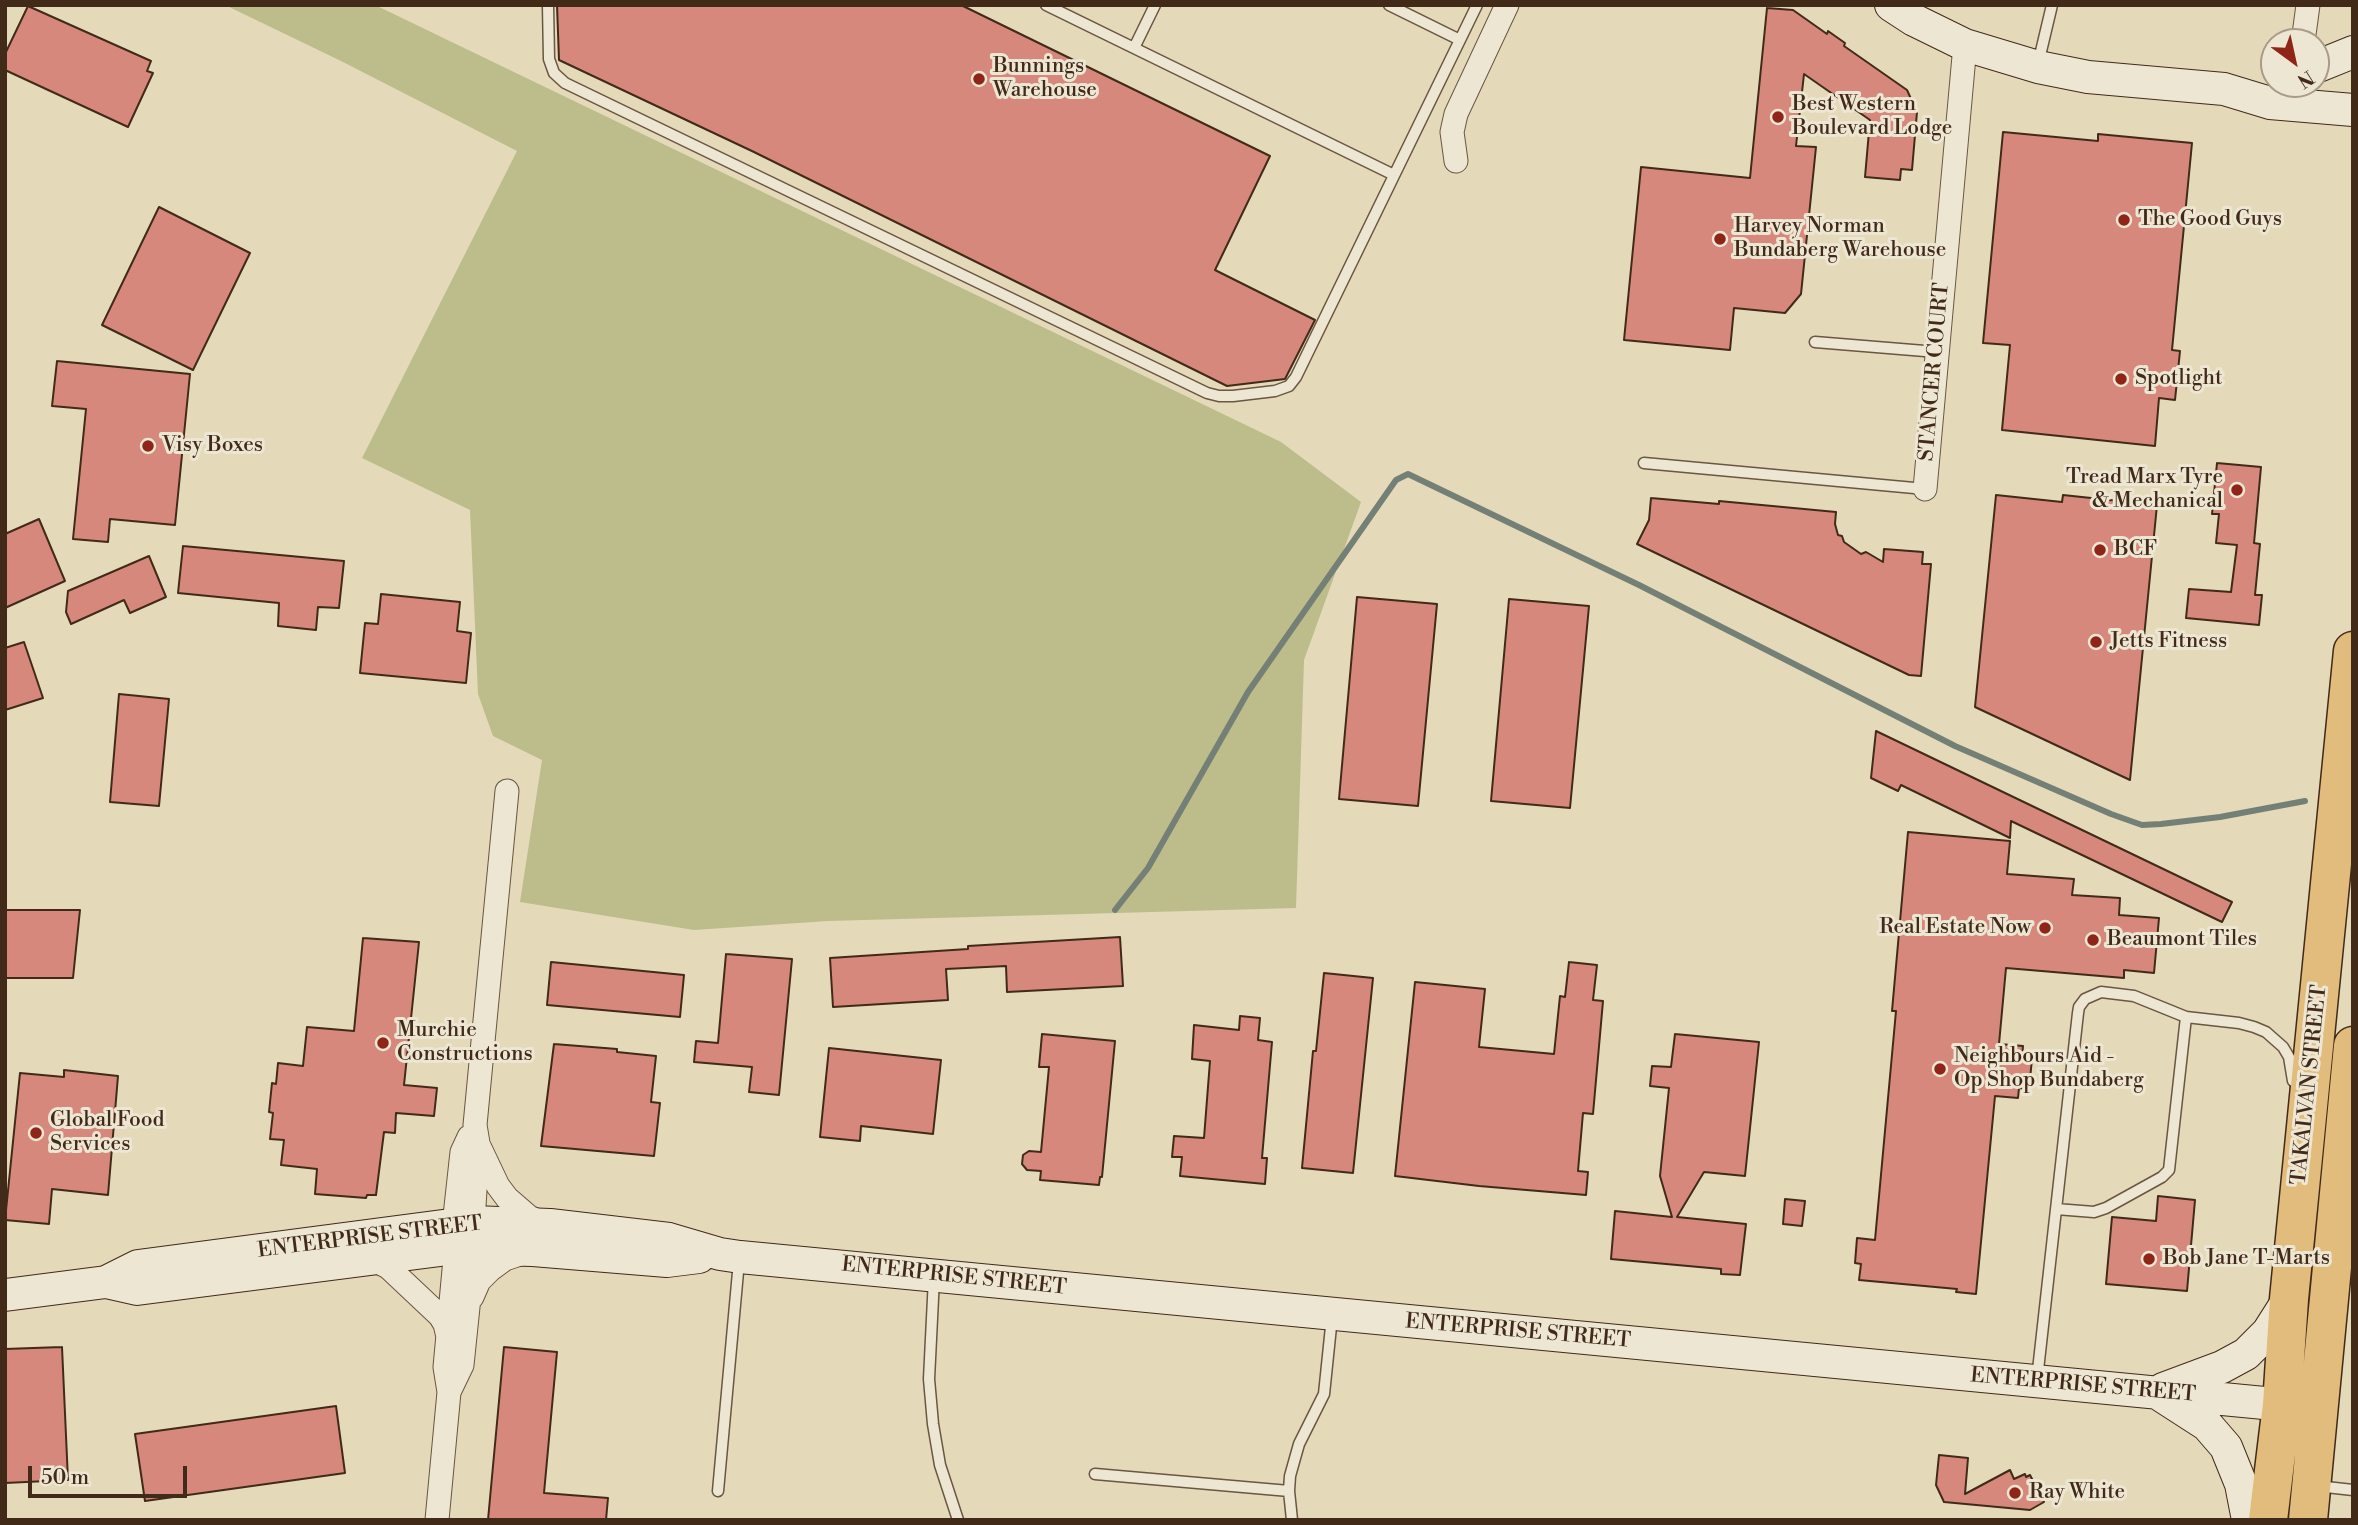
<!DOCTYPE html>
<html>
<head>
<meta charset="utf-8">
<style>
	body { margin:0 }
	#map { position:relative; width:2358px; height:1525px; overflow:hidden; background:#e4d9b9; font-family:"Libre Bodoni",serif }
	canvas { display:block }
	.frame { position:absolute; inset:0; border:7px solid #422a19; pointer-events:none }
	.north { position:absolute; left:2260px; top:28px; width:70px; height:70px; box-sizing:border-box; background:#ede6d2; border:2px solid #a99b88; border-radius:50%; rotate:147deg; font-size:19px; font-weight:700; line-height:28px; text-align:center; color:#422a19 }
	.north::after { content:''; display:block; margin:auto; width:24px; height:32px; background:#8f2418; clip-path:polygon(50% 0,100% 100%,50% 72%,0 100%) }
	.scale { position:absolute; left:28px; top:1466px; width:159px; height:32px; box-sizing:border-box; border:4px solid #422a19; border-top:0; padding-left:9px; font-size:21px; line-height:24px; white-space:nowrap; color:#422a19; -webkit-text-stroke:5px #ede6d2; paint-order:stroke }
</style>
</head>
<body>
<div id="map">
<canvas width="2358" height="1525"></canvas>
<div class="frame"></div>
<div class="north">N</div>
<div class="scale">50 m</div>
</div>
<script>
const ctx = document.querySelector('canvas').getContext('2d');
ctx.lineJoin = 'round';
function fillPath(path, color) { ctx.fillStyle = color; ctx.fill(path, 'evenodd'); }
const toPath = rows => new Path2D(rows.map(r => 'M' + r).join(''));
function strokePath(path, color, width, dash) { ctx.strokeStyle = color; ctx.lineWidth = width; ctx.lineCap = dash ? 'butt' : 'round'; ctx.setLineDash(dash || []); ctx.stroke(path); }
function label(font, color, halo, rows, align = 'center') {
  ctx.font = font + ' "Libre Bodoni",serif'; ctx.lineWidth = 6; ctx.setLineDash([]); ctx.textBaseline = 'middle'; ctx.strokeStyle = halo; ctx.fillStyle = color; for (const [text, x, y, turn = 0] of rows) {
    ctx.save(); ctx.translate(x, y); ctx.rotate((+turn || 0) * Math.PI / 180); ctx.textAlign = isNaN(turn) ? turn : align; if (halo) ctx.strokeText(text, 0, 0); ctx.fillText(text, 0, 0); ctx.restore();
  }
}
fillPath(toPath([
	[225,5,375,5,1281,442,1361,502,1304,660,1296,908,828,921,694,930,520,902,542,760,493,736,478,694,470,510,362,458,517,151,341,61]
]), '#bcbd8a');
strokePath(toPath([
	[1115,910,1148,868,1248,692,1396,480,1408,474,1639,585,1955,746,2111,814,2142,825,2161,824,2220,817,2305,801]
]), '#748075', 6);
const building = toPath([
	[557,5,961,5,1270,156,1215,270,1315,320,1285,379,1227,386,754,152,559,60,557,5],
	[28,6,151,61,147,71,153,73,128,127,5,70,5,54,28,6],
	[1767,8,1793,10,1827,34,1828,31,1845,43,1844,46,1907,90,1917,112,1912,170,1901,169,1900,180,1865,177,1870,120,1804,74,1796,146,1816,147,1801,294,1785,313,1734,308,1730,350,1624,340,1641,167,1750,178,1767,8],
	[2003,132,2098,141,2098,134,2192,143,2172,350,2180,351,2175,400,2159,398,2155,446,2002,430,2010,345,1983,343,2003,132],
	[159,207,250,253,193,370,102,325,159,207],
	[57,361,190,374,175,525,110,519,108,542,73,539,86,409,52,406,57,361],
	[2217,463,2261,467,2254,543,2260,544,2255,595,2262,595,2259,625,2186,618,2189,589,2231,592,2237,545,2216,543,2219,514,2212,514,2217,463],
	[1996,495,2062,502,2063,495,2157,505,2130,780,1975,707,1996,495],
	[1651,498,1719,504,1719,501,1836,512,1835,524,1838,535,1842,536,1844,542,1861,554,1866,552,1883,562,1884,549,1923,552,1922,564,1931,564,1921,676,1909,675,1637,544,1649,520,1651,498],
	[39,519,65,581,5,608,5,534,39,519],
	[183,546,344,561,339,608,318,607,316,630,278,626,279,603,178,593,183,546],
	[149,556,166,597,130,613,124,600,71,624,66,612,68,591,149,556],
	[381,594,460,602,457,631,471,633,466,683,360,673,365,623,378,624,381,594],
	[1357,597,1437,604,1418,806,1339,799,1357,597],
	[1509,599,1589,606,1570,808,1491,801,1509,599],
	[24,642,43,698,5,710,5,648,24,642],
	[119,694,169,699,159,806,110,802,119,694],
	[1876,731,2232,902,2222,922,2011,821,2010,838,1901,785,1898,791,1871,778,1876,731],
	[1908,832,2010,841,2007,874,2074,879,2072,895,2120,898,2119,915,2159,918,2154,973,2124,970,2124,978,2006,968,1999,1044,2023,1046,2022,1058,2032,1059,2029,1089,2019,1088,2018,1098,1995,1096,1976,1294,1956,1292,1957,1289,1859,1280,1861,1264,1855,1263,1857,1238,1875,1240,1896,1011,1892,1011,1908,832],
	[5,910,80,910,73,978,5,978,5,910],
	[1120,937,1123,986,1007,992,1006,966,946,969,948,1000,833,1007,830,958,968,949,968,946,1120,937],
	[363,938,419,942,404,1085,437,1088,434,1116,396,1113,395,1133,384,1132,376,1195,367,1195,366,1198,315,1194,317,1169,281,1165,284,1140,270,1139,273,1113,269,1112,272,1083,276,1084,278,1063,303,1066,307,1027,354,1031,363,938],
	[726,954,792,959,779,1095,749,1092,752,1067,694,1062,696,1041,718,1043,726,954],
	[551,962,684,975,680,1017,547,1005,551,962],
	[1569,962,1597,965,1593,1000,1603,1001,1593,1114,1583,1113,1578,1171,1588,1172,1586,1195,1479,1186,1395,1176,1415,982,1485,989,1479,1047,1554,1054,1560,996,1565,997,1569,962],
	[1324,973,1373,978,1353,1173,1302,1168,1313,1051,1316,1051,1324,973],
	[1240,1016,1260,1018,1258,1040,1272,1042,1262,1158,1267,1158,1265,1184,1180,1176,1182,1157,1172,1157,1174,1136,1204,1138,1210,1061,1192,1059,1194,1025,1239,1030,1240,1016],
	[1042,1034,1115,1041,1102,1177,1100,1177,1099,1185,1040,1180,1041,1171,1027,1170,1022,1164,1023,1155,1029,1151,1041,1152,1049,1067,1039,1067,1042,1034],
	[1675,1034,1759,1042,1745,1176,1704,1172,1677,1217,1746,1224,1740,1275,1721,1274,1721,1269,1611,1259,1615,1211,1672,1217,1660,1176,1669,1088,1650,1086,1652,1066,1671,1067,1675,1034],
	[554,1044,617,1049,617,1052,656,1056,651,1102,660,1103,654,1156,541,1146,554,1044],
	[829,1048,941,1060,933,1134,861,1126,860,1141,820,1137,829,1048],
	[64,1070,118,1076,108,1195,52,1189,49,1224,5,1220,20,1073,64,1077,64,1070],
	[2158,1196,2195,1200,2187,1291,2106,1284,2112,1217,2156,1221,2158,1196],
	[1785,1199,1805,1201,1802,1226,1783,1224,1785,1199],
	[62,1347,68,1480,5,1483,5,1349,62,1347],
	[504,1347,557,1352,544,1493,608,1498,606,1520,488,1520,504,1347],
	[336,1406,345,1473,145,1501,135,1434,336,1406],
	[1939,1455,1968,1458,1965,1494,2010,1470,2014,1479,2025,1474,2026,1477,2030,1475,2044,1502,2030,1510,1944,1502,1936,1485,1939,1455]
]);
fillPath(building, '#d6887c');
strokePath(building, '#422a19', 2);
const lane = toPath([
	[548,5,549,59,554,73,565,83,1207,393,1219,396,1233,396,1275,391,1289,386,1296,377,1477,5],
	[1046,5,1134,48],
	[1155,5,1134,48,1394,175],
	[1389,5,1460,40],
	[2038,64,2052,5],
	[1815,342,1937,352],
	[1644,463,1925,489],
	[2186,1017,2239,1023,2254,1027,2266,1032,2283,1047,2289,1057,2293,1081],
	[934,1278,929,1379,933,1424,940,1465,958,1520],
	[2037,1379,2078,1013,2079,1007,2085,999,2101,992,2134,996,2186,1017,2169,1170,2162,1177,2106,1208,2094,1212,2056,1209],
	[1095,1474,1289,1491],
	[2317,1486,2353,1490],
	[718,1491,739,1261],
	[1292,1520,1289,1491,1290,1476,1299,1444,1324,1394,1332,1317]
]);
const street = toPath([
	[2303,42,2308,5],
	[1456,161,1452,132,1456,114,1507,5],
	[1925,489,1965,45],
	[479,1146,498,1186,507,1198,529,1217,545,1224],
	[368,1260,380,1263,388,1267,440,1316,445,1324,448,1337],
	[472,1297,479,1281,490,1270,505,1259,523,1253],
	[449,1392,462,1365,474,1249,473,1222,478,1143,475,1125,507,791],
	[437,1520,449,1392,445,1367,456,1248,454,1225,462,1152,469,1137]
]);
const secondary = toPath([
	[1891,5,1914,20,1965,45,2038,67,2088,77,2224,89,2270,103,2353,110],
	[2316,67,2353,52],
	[106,1282,137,1289,456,1248,533,1250,667,1261,699,1257],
	[5,1295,106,1282,138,1266,473,1222,550,1225,669,1239,720,1254,740,1257,2306,1407],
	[2163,1389,2222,1367,2246,1354,2268,1332,2289,1299],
	[2162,1396,2207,1425,2226,1447,2241,1484,2248,1520]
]);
const highway = toPath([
	[2268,1520,2282,1405,2289,1299,2353,651],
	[2308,1520,2353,1046]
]);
strokePath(lane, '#6a5641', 13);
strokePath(street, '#6a5641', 25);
strokePath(secondary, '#422a19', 34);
strokePath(highway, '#422a19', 41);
strokePath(lane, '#ede6d2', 10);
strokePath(street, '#ede6d2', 23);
strokePath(secondary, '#ede6d2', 32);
strokePath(highway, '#e2bc7c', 38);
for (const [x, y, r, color] of [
	[979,79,7,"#8f2418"],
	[1778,117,7,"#8f2418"],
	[2124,220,7,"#8f2418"],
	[1720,239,7,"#8f2418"],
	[2121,379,7,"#8f2418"],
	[148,446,7,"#8f2418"],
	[2237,490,7,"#8f2418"],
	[2100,550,7,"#8f2418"],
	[2096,642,7,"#8f2418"],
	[2045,928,7,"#8f2418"],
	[2093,940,7,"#8f2418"],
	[383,1043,7,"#8f2418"],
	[1940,1069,7,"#8f2418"],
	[36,1133,7,"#8f2418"],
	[2149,1259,7,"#8f2418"],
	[2015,1493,7,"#8f2418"]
]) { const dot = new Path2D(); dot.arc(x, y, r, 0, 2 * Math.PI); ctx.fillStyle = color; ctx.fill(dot); strokePath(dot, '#ede6d2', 2.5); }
label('21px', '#422a19', '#ede6d2', [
	["Bunnings",993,67],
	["Warehouse",993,91],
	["Best Western",1792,105],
	["Boulevard Lodge",1792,129],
	["The Good Guys",2138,220],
	["Harvey Norman",1734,227],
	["Bundaberg Warehouse",1734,251],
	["Spotlight",2135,379],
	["Visy Boxes",162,446],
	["Tread Marx Tyre",2223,478,"right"],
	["& Mechanical",2223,502,"right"],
	["BCF",2114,550],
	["Jetts Fitness",2110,642],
	["Real Estate Now",2031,928,"right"],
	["Beaumont Tiles",2107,940],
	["Murchie",397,1031],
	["Constructions",397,1055],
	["Neighbours Aid -",1954,1057],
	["Op Shop Bundaberg",1954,1081],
	["Global Food",50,1121],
	["Services",50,1145],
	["Bob Jane T-Marts",2163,1259],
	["Ray White",2029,1493]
], 'left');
label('21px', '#422a19', '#ede6d2', [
	["STANCER COURT",1935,372,-85],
	["TAKALVAN STREET",2310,1085,-84],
	["ENTERPRISE STREET",370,1238,-7],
	["ENTERPRISE STREET",954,1277,6],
	["ENTERPRISE STREET",1518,1332,5],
	["ENTERPRISE STREET",2083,1386,5]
]);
</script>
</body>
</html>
